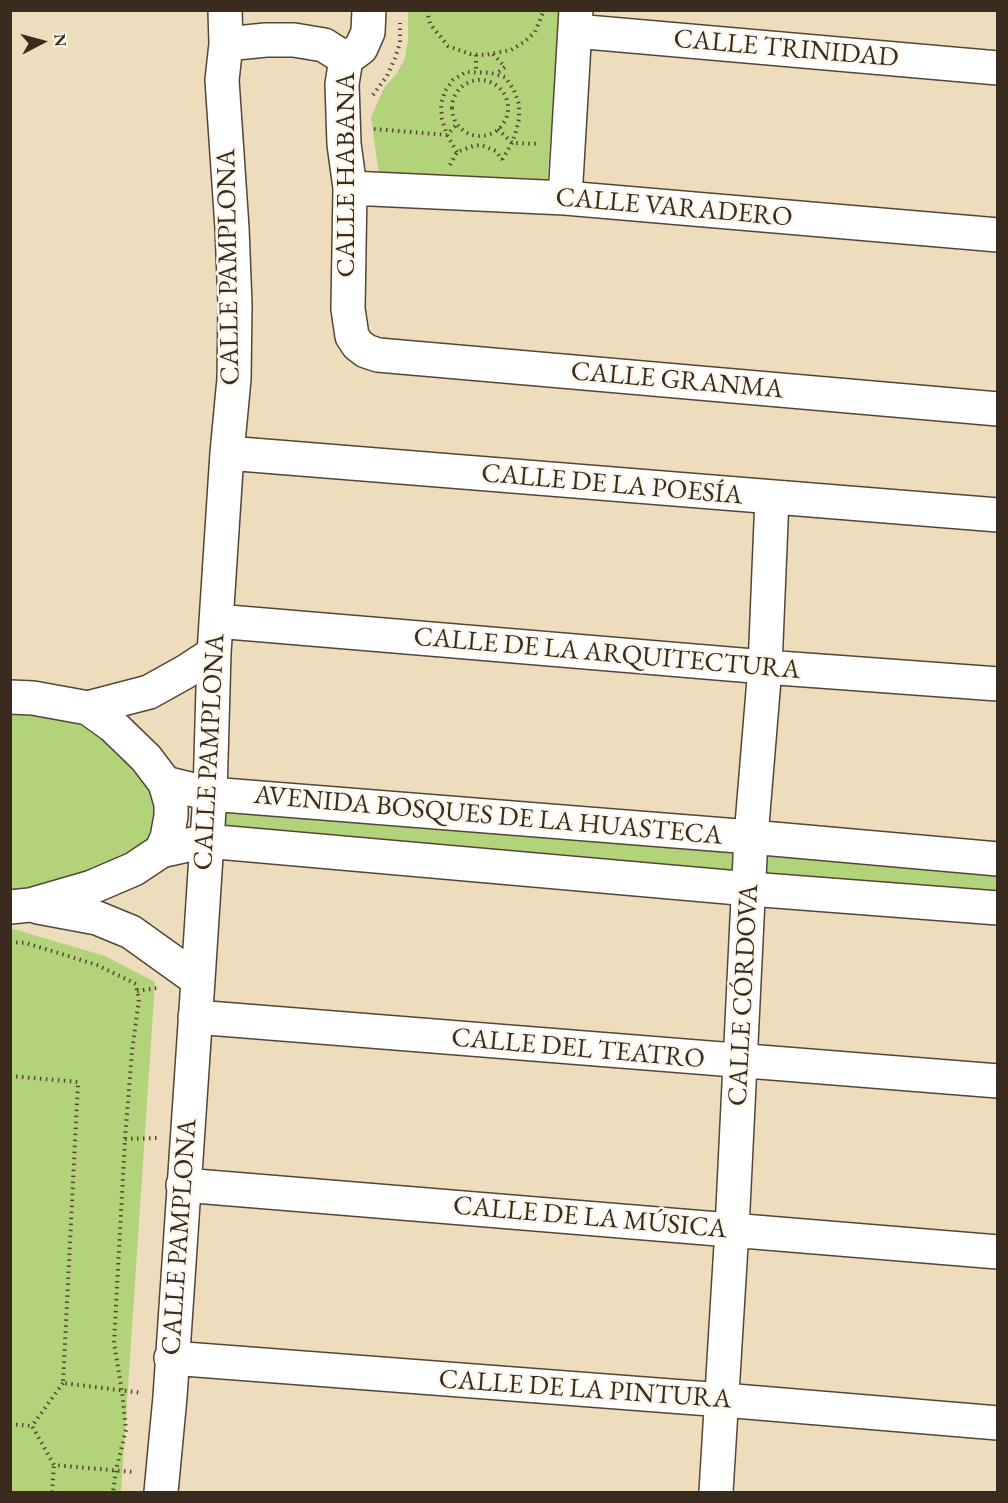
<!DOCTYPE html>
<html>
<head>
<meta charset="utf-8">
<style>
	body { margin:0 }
	#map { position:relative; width:1008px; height:1503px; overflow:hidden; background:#eeddbc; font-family:"EB Garamond",serif }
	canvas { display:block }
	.frame { position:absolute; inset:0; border:12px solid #3b2a1e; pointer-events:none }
	.north { position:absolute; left:12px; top:12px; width:60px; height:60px; -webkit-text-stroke:4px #fbf7ec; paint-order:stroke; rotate:84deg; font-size:16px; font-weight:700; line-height:24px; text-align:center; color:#3b2a1e }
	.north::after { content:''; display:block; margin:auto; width:21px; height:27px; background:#3b2a1e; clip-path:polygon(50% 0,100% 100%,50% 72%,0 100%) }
</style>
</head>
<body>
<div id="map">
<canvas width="1008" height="1503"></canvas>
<div class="frame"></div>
<div class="north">N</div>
</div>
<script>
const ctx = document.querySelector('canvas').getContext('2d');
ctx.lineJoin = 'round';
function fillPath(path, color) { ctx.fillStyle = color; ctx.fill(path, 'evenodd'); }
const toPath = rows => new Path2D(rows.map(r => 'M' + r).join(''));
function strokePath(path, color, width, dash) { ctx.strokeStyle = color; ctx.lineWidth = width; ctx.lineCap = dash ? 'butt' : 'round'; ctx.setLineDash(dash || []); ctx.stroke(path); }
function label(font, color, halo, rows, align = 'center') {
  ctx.font = font + ' "EB Garamond",serif'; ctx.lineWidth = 5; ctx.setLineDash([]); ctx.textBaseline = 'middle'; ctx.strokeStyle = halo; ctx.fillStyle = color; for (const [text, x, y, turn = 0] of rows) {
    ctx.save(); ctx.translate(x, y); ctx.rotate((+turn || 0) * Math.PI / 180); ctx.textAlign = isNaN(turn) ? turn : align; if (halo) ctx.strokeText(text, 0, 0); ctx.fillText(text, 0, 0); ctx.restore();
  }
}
fillPath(toPath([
	[408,11,561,11,546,191,380,182,371,117,384,88,397,73,405,58,408,40],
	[46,700,159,774,168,834,105,870,11,903,11,702],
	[213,779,997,846,997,919,211,841],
	[10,928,105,956,155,982,121,1492,11,1492]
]), '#b2d37a');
const minor = toPath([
	[369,10,368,32,361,48,346,59,342,84,344,144,350,188,348,309,352,336,358,345,366,351,378,355,998,409],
	[575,31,998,68],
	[226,44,266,40,294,40,324,45,346,59],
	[350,188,565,198,998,235],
	[565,198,576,10],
	[227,453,998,515],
	[216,621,765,667,998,684],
	[10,697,33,698,88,708,113,726,146,758,165,783,210,794,751,837,998,859],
	[88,708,149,692,185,672,214,653],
	[161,851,167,838,171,816,171,804,165,783],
	[10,907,30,905,92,887,134,869,161,851,206,841,750,889,998,908],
	[38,907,97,918,131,932,198,980],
	[195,1017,998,1081],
	[183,1185,998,1252],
	[171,1358,723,1400,998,1423],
	[161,1492,170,1397,198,980,210,794,214,653,227,453,234,379,235,305,232,228,222,80,226,44,225,10],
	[716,1492,732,1229,751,837,765,667,772,498]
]);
strokePath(minor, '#564536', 36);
strokePath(toPath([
	[427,10,430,24,448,46,470,54,485,55,511,50,524,42,535,32,544,10],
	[493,54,505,67,496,74],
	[476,55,476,72],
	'452 108a28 28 0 1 1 56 0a28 28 0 1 1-56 0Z',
	[373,95,387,76,395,58,400,43,400,23],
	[374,129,447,135,457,124],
	[498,129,512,143,540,144],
	[457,152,447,135,442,119,441,104,445,91,453,80,466,72,491,73,505,77,514,90,519,104,519,119,516,131,512,143,502,160],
	[450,165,457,152,473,146,481,145,496,151,502,160],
	[10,942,26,943,97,965,136,984,137,991,139,999,132,1051,125,1139,114,1343,122,1391,126,1430,116,1470,113,1492],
	[137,991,157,988],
	[10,1076,78,1082,63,1383,142,1393],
	[125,1139,158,1138],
	[63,1383,32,1426,54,1465,133,1472],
	[10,1424,32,1426],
	[52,1492,54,1465]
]), '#564536', 4, [1.5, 4.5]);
strokePath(minor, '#fff', 33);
label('27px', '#3b2a1e', '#fbf7ec', [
	["CALLE TRINIDAD",786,49,5],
	["CALLE HABANA",347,175,-90],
	["CALLE VARADERO",674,208,5],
	["CALLE PAMPLONA",229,267,-91],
	["CALLE GRANMA",677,381,5],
	["CALLE DE LA POESÍA",612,485,5],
	["CALLE DE LA ARQUITECTURA",607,654,5],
	["CALLE PAMPLONA",210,752,-87],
	["AVENIDA BOSQUES DE LA HUASTECA",488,816,5],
	["CALLE CÓRDOVA",744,995,-87],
	["CALLE DEL TEATRO",578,1049,5],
	["CALLE DE LA MÚSICA",590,1218,5],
	["CALLE PAMPLONA",180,1237,-86],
	["CALLE DE LA PINTURA",585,1390,4]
]);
</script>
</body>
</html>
